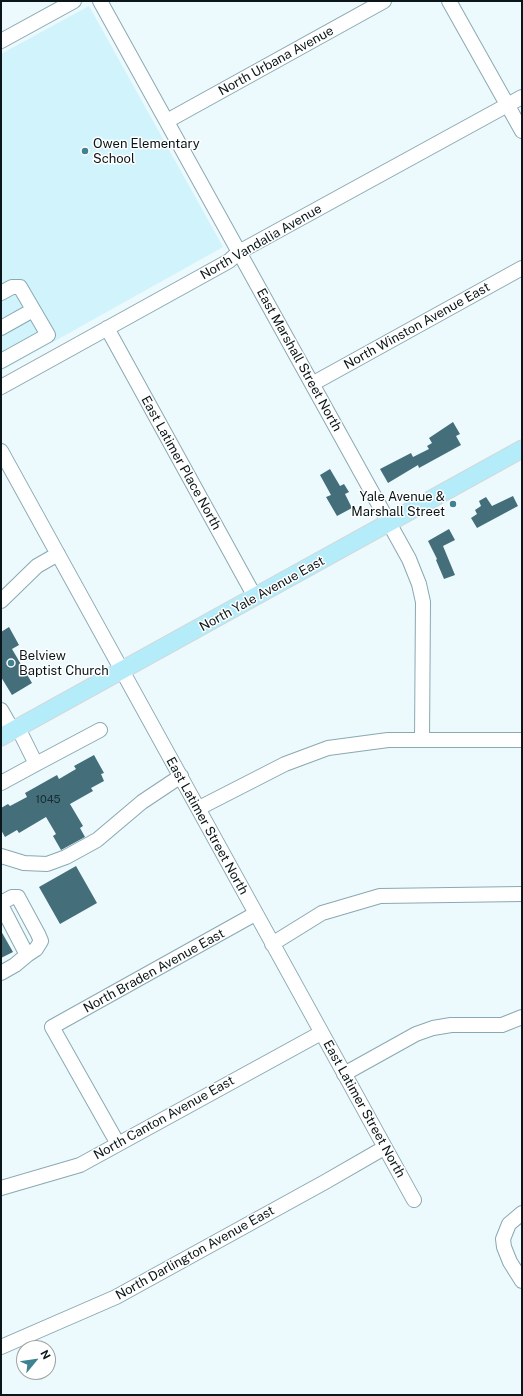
<!DOCTYPE html>
<html>
<head>
<meta charset="utf-8">
<style>
	body { margin:0 }
	#map { position:relative; width:523px; height:1396px; overflow:hidden; background:#ecf9fd; font-family:"Public Sans",sans-serif }
	canvas { display:block }
	.frame { position:absolute; inset:0; border:2px solid #0a1619; pointer-events:none }
	.north { position:absolute; left:16px; top:1340px; width:40px; height:40px; box-sizing:border-box; background:#fff; border:1px solid #9da2a3; border-radius:50%; rotate:61deg; font-size:11px; font-weight:700; line-height:16px; text-align:center; color:#0a1619 }
	.north::after { content:''; display:block; margin:auto; width:14px; height:18px; background:#3f8392; clip-path:polygon(50% 0,100% 100%,50% 72%,0 100%) }
</style>
</head>
<body>
<div id="map">
<canvas width="523" height="1396"></canvas>
<div class="frame"></div>
<div class="north">N</div>
</div>
<script>
const ctx = document.querySelector('canvas').getContext('2d');
ctx.lineJoin = 'round';
function fillPath(path, color) { ctx.fillStyle = color; ctx.fill(path, 'evenodd'); }
const toPath = rows => new Path2D(rows.map(r => 'M' + r).join(''));
function strokePath(path, color, width, dash) { ctx.strokeStyle = color; ctx.lineWidth = width; ctx.lineCap = dash ? 'butt' : 'round'; ctx.setLineDash(dash || []); ctx.stroke(path); }
function label(font, color, halo, rows, align = 'center') {
  ctx.font = font + ' "Public Sans",sans-serif'; ctx.lineWidth = 3; ctx.setLineDash([]); ctx.textBaseline = 'middle'; ctx.strokeStyle = halo; ctx.fillStyle = color; for (const [text, x, y, turn = 0] of rows) {
    ctx.save(); ctx.translate(x, y); ctx.rotate((+turn || 0) * Math.PI / 180); ctx.textAlign = isNaN(turn) ? turn : align; if (halo) ctx.strokeText(text, 0, 0); ctx.fillText(text, 0, 0); ctx.restore();
  }
}
fillPath(toPath([
	[89,6,223,247,1,371,1,54]
]), '#d0f3fc');
fillPath(toPath([
	[453,422,460,434,456,436,461,445,419,468,418,465,388,483,380,469,411,453,413,457,429,449,427,446,432,443,429,438],
	[330,469,340,486,344,484,349,492,345,494,352,508,337,516,326,497,331,495,320,475],
	[513,496,518,506,477,528,471,518,477,514,475,510,481,506,479,501,486,497,492,506],
	[449,529,455,540,443,546,455,575,444,579,436,560,437,559,428,541],
	[9,627,19,645,12,649,32,683,12,695,1,677,1,632],
	[94,755,104,773,101,774,104,781,91,788,93,791,70,804,83,826,80,828,85,837,61,850,53,836,56,834,46,817,19,833,17,830,5,837,1,830,1,808,8,804,10,806,27,797,25,793,57,775,59,779,76,769,74,766],
	[76,866,97,903,60,924,39,887],
	[1,931,13,952,1,958]
]), '#446f7a');
const minor = toPath([
	[100,1,409,559,419,584,423,602,422,739],
	[449,1,522,131],
	[1,41,74,1],
	[167,121,384,1],
	[1,293,12,287,20,287,48,335,1,361],
	[1,328,33,310],
	[107,328,255,597],
	[312,384,522,268],
	[1,387,229,261,239,252,522,97],
	[1,451,414,1200],
	[1,601,37,566,58,554],
	[1,710,13,731],
	[18,728,36,764,100,730],
	[1,783,36,764],
	[199,808,285,764,328,748,388,740,522,740],
	[1,856,24,863,47,864,66,857,97,840,142,802,181,776],
	[1,903,12,897,18,897,38,934,41,941,36,949,27,955],
	[1,905,27,955,15,965,1,973],
	[272,944,322,913,380,896,522,894],
	[344,1074,416,1034,433,1028,451,1025,502,1025,522,1017],
	[118,1144,52,1027,255,914],
	[1,1188,80,1165,321,1033],
	[522,1213,509,1224,503,1239,504,1247,510,1262,522,1281],
	[1,1347,116,1297,325,1182,384,1148]
]);
const major = toPath([
	[1,737,522,449]
]);
strokePath(minor, '#89a9b2', 16);
strokePath(major, '#d3d5d6', 19);
strokePath(minor, '#fff', 14);
strokePath(major, '#b5ecfa', 17);
for (const [x, y, r, color] of [
	[85,151,4,"#3f8392"],
	[453,504,4,"#3f8392"],
	[11,663,4,"#3f8392"]
]) { const dot = new Path2D(); dot.arc(x, y, r, 0, 2 * Math.PI); ctx.fillStyle = color; ctx.fill(dot); strokePath(dot, '#fff', 1.5); }
label('11px', '#182c31', null, [
	["1045",48,800]
]);
label('13px', '#0a1619', '#fff', [
	["North Urbana Avenue",276,61,-29],
	["North Vandalia Avenue",261,242,-30],
	["North Winston Avenue East",417,326,-29],
	["East Marshall Street North",299,360,61],
	["East Latimer Place North",181,463,61],
	["North Yale Avenue East",262,594,-29],
	["East Latimer Street North",207,826,61],
	["North Braden Avenue East",154,971,-29],
	["East Latimer Street North",364,1109,61],
	["North Canton Avenue East",164,1118,-29],
	["North Darlington Avenue East",195,1253,-29]
]);
label('13px', '#0a1619', '#fff', [
	["Owen Elementary",93,144],
	["School",93,159],
	["Yale Avenue &",445,497,"right"],
	["Marshall Street",445,512,"right"],
	["Belview",19,656],
	["Baptist Church",19,671]
], 'left');
</script>
</body>
</html>
